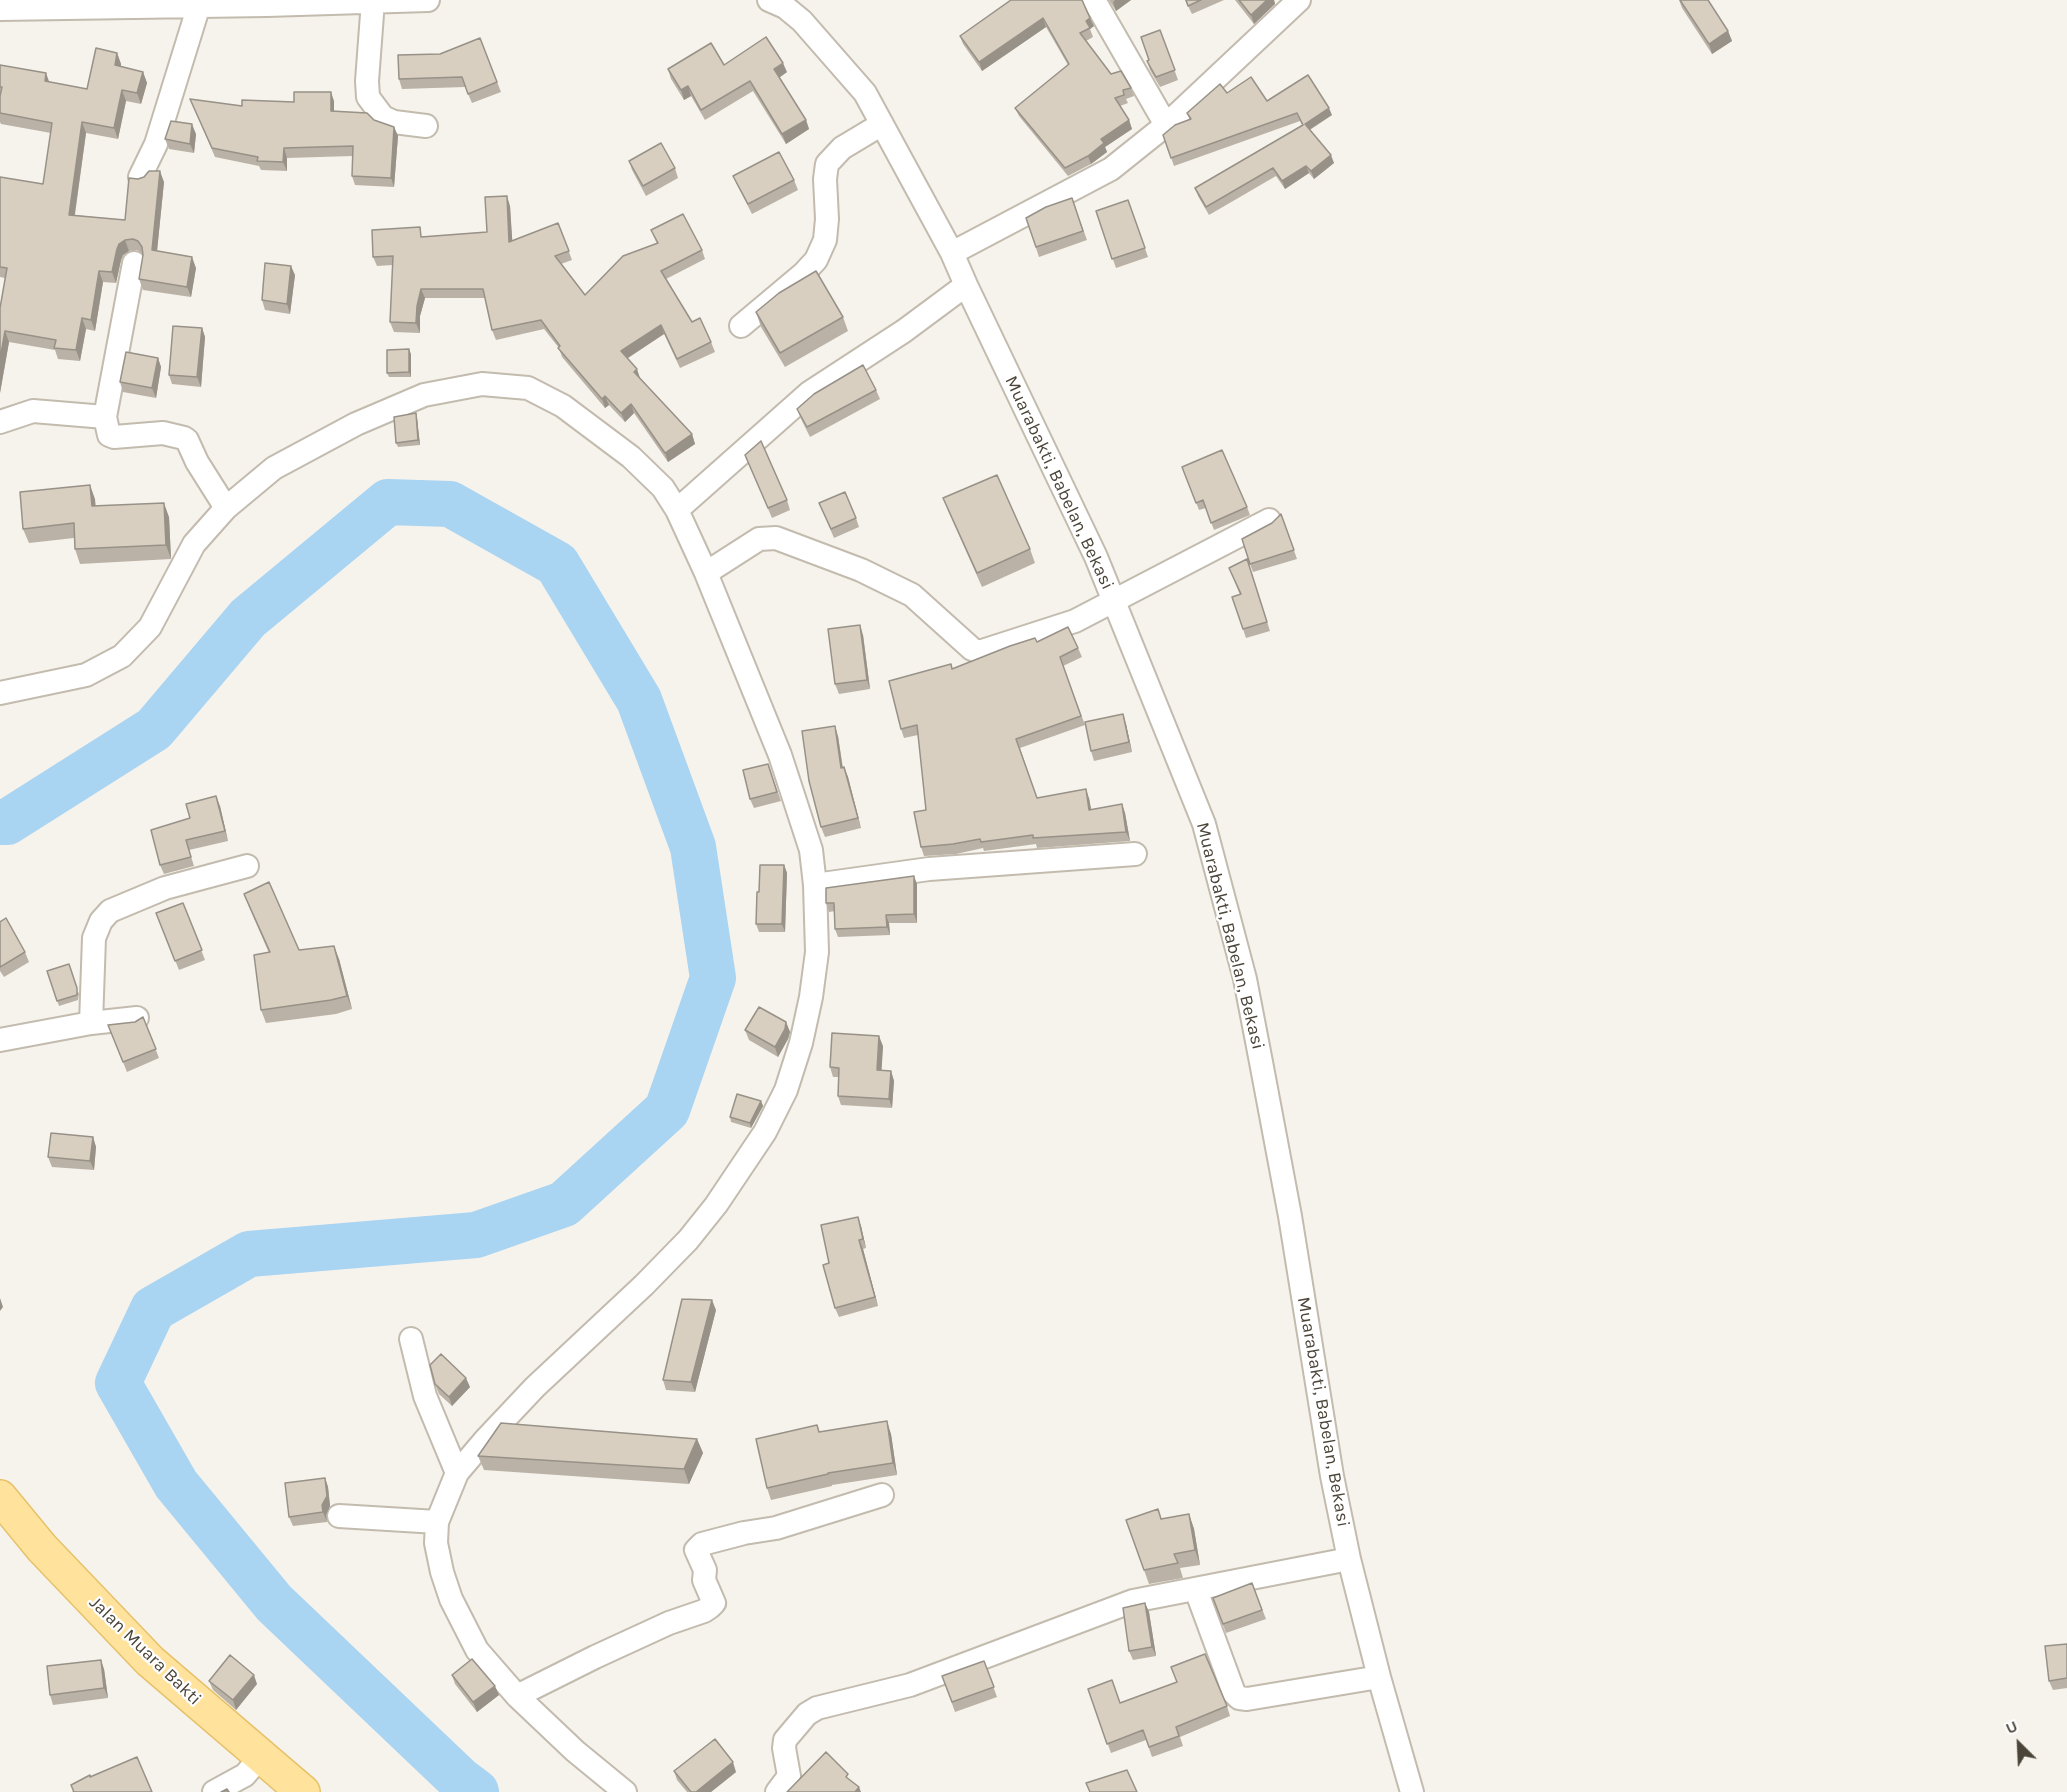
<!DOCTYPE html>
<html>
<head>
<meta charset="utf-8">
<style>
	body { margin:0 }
	#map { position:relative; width:2067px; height:1792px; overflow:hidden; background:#f6f3ec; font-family:Karla,sans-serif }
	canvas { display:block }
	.north { position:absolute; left:1989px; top:1714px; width:60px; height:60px; -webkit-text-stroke:4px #fff; paint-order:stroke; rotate:336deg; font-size:16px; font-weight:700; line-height:24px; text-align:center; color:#4b4439 }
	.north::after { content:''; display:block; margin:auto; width:21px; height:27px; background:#4b4439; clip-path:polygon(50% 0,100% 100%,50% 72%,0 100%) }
</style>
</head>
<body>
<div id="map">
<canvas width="2067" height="1792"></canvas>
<div class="north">U</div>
</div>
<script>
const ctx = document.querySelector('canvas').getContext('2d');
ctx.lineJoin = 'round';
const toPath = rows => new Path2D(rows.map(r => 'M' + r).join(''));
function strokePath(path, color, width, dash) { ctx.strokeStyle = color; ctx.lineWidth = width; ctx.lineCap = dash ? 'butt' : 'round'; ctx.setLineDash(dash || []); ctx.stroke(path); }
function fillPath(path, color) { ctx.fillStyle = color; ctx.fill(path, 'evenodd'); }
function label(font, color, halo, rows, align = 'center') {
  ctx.font = font + ' Karla,sans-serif'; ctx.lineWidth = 4.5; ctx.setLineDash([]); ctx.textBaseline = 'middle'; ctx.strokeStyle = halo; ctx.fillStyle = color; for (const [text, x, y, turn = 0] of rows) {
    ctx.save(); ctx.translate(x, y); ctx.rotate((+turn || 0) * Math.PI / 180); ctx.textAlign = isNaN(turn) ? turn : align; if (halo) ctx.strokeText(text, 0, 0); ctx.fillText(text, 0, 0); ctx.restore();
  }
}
strokePath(toPath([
	[0,822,7,822,154,729,248,618,388,502,450,504,557,564,639,700,693,847,713,978,667,1110,564,1204,476,1235,249,1254,153,1309,118,1383,176,1484,274,1603,460,1780,476,1792]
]), '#a9d4f2', 46);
const minor = toPath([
	[769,0,785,7,802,21,865,93,952,253,966,285,1096,557,1204,824,1245,979,1261,1062,1290,1216,1332,1476,1349,1559,1379,1677,1412,1792],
	[1094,0,1166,125],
	[373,1,367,81,368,97,383,117,394,122,426,126],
	[0,9,267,5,428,0],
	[140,177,156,144,199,5],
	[952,253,1111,169,1166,125,1299,0],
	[134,263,105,417,109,435,114,437,163,433,184,438,187,440,197,462,226,508],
	[741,326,803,274,816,260,825,240,827,219,825,179,827,164,842,148,882,124],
	[0,422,33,411,105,417],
	[677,510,809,393,904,331,966,285],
	[706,573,759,539,776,538,861,570,912,595,972,649,979,652,1075,621,1269,520],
	[0,693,86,675,122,656,150,627,194,544,226,508,274,468,356,424,424,395,482,384,528,388,563,406,631,457,663,488,677,510,706,573,780,755,811,850,815,885,817,952,811,997,801,1043,786,1090,765,1132,716,1205,688,1240,644,1285,535,1387,485,1440,457,1473,437,1522,436,1543,442,1572,451,1599,477,1650,517,1696,575,1751,625,1792],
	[815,885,929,869,1135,854],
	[91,1023,94,938,101,921,110,911,165,888,247,866],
	[0,1040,91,1023,137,1018],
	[411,1339,425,1396,457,1473],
	[339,1516,437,1522],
	[1196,1590,1234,1693,1239,1698,1247,1699,1379,1677],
	[517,1696,595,1657,669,1623,704,1611,710,1607,714,1603,704,1580,705,1570,696,1550,702,1544,744,1533,776,1528,882,1495],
	[214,1792,245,1775,261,1756],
	[777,1792,789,1776,784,1748,785,1740,807,1714,817,1708,910,1685,1133,1601,1349,1559]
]);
const primary = toPath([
	[0,1497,42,1548,150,1661,303,1792]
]);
strokePath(minor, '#c2bbae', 26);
strokePath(primary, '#e6c16a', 36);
strokePath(minor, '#fff', 22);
strokePath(primary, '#ffe39c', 33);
fillPath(toPath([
	[1011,0,1094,26,1090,29,1093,37,1086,41,1111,74,1131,88,1134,96,1126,99,1128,103,1120,106,1129,120,1132,129,1105,147,1107,152,1091,164,1068,176,1019,116,1015,108,1068,65,1046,27,982,71,963,44,960,36],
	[1109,0,1131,0,1116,11],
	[1185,0,1224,0,1192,14],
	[1235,0,1274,0,1275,4,1254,24],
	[1679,0,1728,31,1732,41,1712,54,1682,8],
	[1160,30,1178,80,1160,87,1150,70,1147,61,1149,60],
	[480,38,501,92,472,103,465,87,402,89,399,79,440,54],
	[117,53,121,64,121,67,143,72,147,83,141,104,126,101,118,139,86,133,75,215,125,220,138,179,164,182,157,251,196,268,191,297,143,290,139,279,143,254,137,250,129,251,123,255,121,260,116,283,103,282,95,331,86,329,80,361,58,359,55,350,9,342,0,393,0,308,5,278,0,277,0,177,43,184,51,133,1,124,0,122,0,65,50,82,87,89],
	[724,65,787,72,779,78,806,120,809,129,786,144,753,91,705,120,691,96,684,100,671,79,668,69],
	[1227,93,1332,115,1310,130,1334,163,1314,179,1309,173,1285,189,1276,176,1209,215,1198,196,1195,188,1302,125,1300,121,1174,166,1163,135,1190,120,1187,113],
	[190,99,242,106,294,102,334,101,334,111,374,120,394,127,398,136,394,187,355,185,352,176,353,156,287,158,287,171,261,170,259,166,215,157],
	[196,134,194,153,169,149,165,139],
	[629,161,675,168,678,178,646,196,632,170],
	[733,176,794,180,798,190,752,214,737,185],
	[1072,198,1087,240,1039,257,1026,218],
	[1128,200,1148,257,1116,268,1096,211],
	[510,206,512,241,558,223,572,260,561,264,585,295,657,244,651,230,702,250,705,259,666,279,692,322,711,342,715,352,680,368,664,334,627,358,640,378,692,434,695,444,668,462,634,413,625,422,609,405,605,408,562,357,559,348,544,329,496,340,492,330,485,298,425,298,420,316,420,333,394,332,390,322,393,265,377,266,373,257,424,237,487,232],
	[295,275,290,314,265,310,262,300],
	[756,312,843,317,848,331,785,367,761,327],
	[202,328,205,337,201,387,172,384,169,375],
	[411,354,411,377,389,377,387,373],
	[158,358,161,367,156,398,123,392,120,382],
	[876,390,880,399,810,437,801,419,797,409],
	[417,418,420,445,398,447,396,443],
	[745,455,787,500,790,510,772,518],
	[1182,467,1247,507,1250,515,1214,530,1206,508,1199,510],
	[943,498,1030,549,1035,563,982,587,949,513],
	[95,499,95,506,169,517,171,559,80,564,75,549,74,538,29,543,23,529],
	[819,503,856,518,859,527,834,538],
	[1281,514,1297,559,1253,572,1250,564],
	[1247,559,1270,631,1246,638,1243,629,1240,595,1229,568],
	[863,635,870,689,839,694,835,684],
	[1078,648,1082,657,1063,666,1085,725,1020,748,1037,798,1089,798,1091,810,1122,804,1125,813,1130,841,1037,848,1036,844,984,851,983,848,956,854,924,856,921,847,926,810,918,735,904,738,901,729,952,669],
	[1126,724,1132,752,1094,761,1091,751],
	[838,736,843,768,844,767,848,777,861,828,825,837,821,827],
	[768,764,781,801,754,808,750,799],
	[220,806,228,841,189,850,194,866,164,874,160,865,190,818],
	[784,865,787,873,785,932,759,932,756,924,759,892],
	[917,884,917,923,889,923,890,935,838,937,835,929,835,911,829,912,826,903],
	[244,894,299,950,339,959,352,1009,336,1014,266,1023,261,1010,269,953,249,907],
	[183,903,205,960,179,970,156,913],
	[0,922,25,952,29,962,4,977,0,971],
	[47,971,79,993,78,1000,59,1006],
	[143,1017,159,1058,127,1072,112,1035],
	[786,1022,790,1032,788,1039,778,1057,749,1040,745,1030],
	[883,1046,881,1071,891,1071,894,1081,892,1108,841,1105,838,1096,839,1077,833,1077,830,1067],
	[761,1101,763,1106,751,1128,731,1122,730,1117],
	[93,1137,96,1147,94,1170,52,1167,48,1157],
	[861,1226,866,1248,863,1249,878,1306,839,1317,835,1308,829,1263],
	[716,1310,695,1392,666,1390,663,1380],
	[435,1384,470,1387,452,1406,439,1394],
	[820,1431,891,1434,897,1475,832,1485,832,1486,771,1500,767,1488],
	[697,1439,703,1453,689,1484,484,1470,478,1456],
	[325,1478,328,1487,330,1506,326,1515,327,1522,293,1526,289,1517],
	[1189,1514,1194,1529,1200,1565,1180,1568,1183,1578,1149,1584,1126,1520,1161,1519],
	[1252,1583,1266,1619,1226,1633,1213,1598],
	[1145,1603,1149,1612,1156,1656,1133,1660,1129,1651],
	[2067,1644,2067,1688,2053,1690,2049,1681],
	[984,1661,997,1697,955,1712,942,1676],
	[104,1669,108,1698,53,1705,50,1695],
	[452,1675,499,1695,477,1712,455,1684],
	[209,1681,257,1684,236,1710,213,1690],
	[1088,1689,1120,1703,1227,1706,1230,1716,1180,1737,1183,1746,1152,1757,1146,1740,1111,1753],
	[674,1771,736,1772,711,1792,687,1792,677,1780]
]), '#bab2a6');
fillPath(toPath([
	[1115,0,1131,0,1116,11,1113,2],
	[1267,0,1274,0,1275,4,1254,24,1251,15],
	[1043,18,1046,27,982,71,979,62],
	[1090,18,1094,26,1090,29,1086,21],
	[1728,31,1732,41,1712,54,1709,44],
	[117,53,121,64,119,76,115,65],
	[783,63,787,72,777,79,774,69],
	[143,72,147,83,141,104,137,93],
	[46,73,50,84,45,81],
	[688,86,691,96,684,100,681,90],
	[122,90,126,101,118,139,114,128],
	[331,92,334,101,334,120,331,111],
	[1329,108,1332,115,1307,131,1305,124],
	[806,120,809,129,786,144,782,134],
	[1129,120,1132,129,1105,147,1107,152,1091,164,1088,156,1101,139],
	[82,122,86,133,73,226,69,215],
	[192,124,196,134,194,153,190,144],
	[394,127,398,136,394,187,391,178],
	[284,148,287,158,287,171,283,162],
	[1331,155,1334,163,1314,179,1311,171],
	[1306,166,1309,173,1285,189,1282,181],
	[160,171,164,182,156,261,152,250],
	[507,196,510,206,513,251,509,242],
	[125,240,129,251,123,255,121,260,116,283,112,272,117,249,119,244],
	[192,257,196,268,191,297,187,287],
	[291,266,295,275,290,314,287,304],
	[99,271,103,282,95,331,91,320],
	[421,289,425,298,420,316,420,333,416,323,417,306],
	[82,318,86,329,80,361,76,350],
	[661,325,664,334,625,360,621,351],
	[202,328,205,337,201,387,197,377],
	[5,331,9,342,0,393,0,359],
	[409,349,411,354,411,377,409,372],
	[158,358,161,367,156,398,152,388],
	[637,369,640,378,634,372],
	[605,396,609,405,605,408,602,399],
	[631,404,634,413,625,422,621,413],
	[416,413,417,418,420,445,418,440],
	[692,434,695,444,668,462,665,453],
	[90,485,95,499,97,520,92,506],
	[164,503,169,517,171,559,166,545],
	[860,625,863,635,870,689,867,680],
	[1123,714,1126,724,1132,752,1129,742],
	[835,726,838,736,844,778,841,768],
	[844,767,848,777,861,828,858,818],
	[1086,789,1089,798,1093,819,1089,810],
	[216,796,220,806,228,841,225,831],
	[1122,804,1125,813,1130,841,1126,832],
	[784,865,787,873,785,932,782,924],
	[914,876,917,884,917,923,914,914],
	[886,915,889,923,890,935,887,927],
	[334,946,339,959,352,1009,347,996],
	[786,1022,790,1032,788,1039,778,1057,775,1047],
	[879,1036,883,1046,881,1080,877,1070],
	[891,1071,894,1081,892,1108,889,1099],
	[761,1101,763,1106,751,1128,750,1123],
	[93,1137,96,1147,94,1170,90,1161],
	[858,1217,861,1226,866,1248,863,1239],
	[859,1240,863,1249,878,1306,875,1297],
	[0,1298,3,1307,0,1311],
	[712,1300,716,1310,695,1392,691,1382],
	[466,1378,470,1387,452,1406,449,1397],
	[887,1421,891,1434,897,1475,893,1463],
	[697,1439,703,1453,689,1484,684,1469],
	[325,1478,328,1487,330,1506,326,1515,327,1522,323,1512,322,1505],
	[1189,1514,1194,1529,1200,1565,1195,1550],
	[1145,1603,1149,1612,1156,1656,1152,1647],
	[101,1660,104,1669,108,1698,104,1688],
	[254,1675,257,1684,236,1710,233,1700],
	[495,1686,499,1695,477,1712,473,1702],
	[733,1762,736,1772,711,1792,696,1792],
	[859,1787,861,1792,855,1792]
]), '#979187');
const building = toPath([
	[1011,0,1082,0,1090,18,1086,21,1090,28,1080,33,1111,74,1121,71,1131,88,1123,90,1124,95,1115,98,1129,120,1101,139,1104,143,1088,156,1065,168,1015,108,1069,64,1043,18,979,62,960,36,1011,0],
	[1186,0,1201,0,1188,6,1186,0],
	[1239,0,1267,0,1251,15,1239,0],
	[1680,0,1708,0,1728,31,1709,44,1680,0],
	[1160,30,1175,70,1156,77,1147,61,1149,60,1141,37,1160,30],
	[766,37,783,63,774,69,806,120,782,134,750,81,701,110,688,86,681,90,668,69,711,43,724,65,766,37],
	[480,38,497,82,468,94,462,77,399,79,398,55,440,54,480,38],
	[96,48,117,53,115,65,143,72,137,93,122,90,114,128,82,122,69,215,125,220,129,178,138,179,144,177,149,171,160,171,152,250,192,257,187,287,139,279,143,255,142,247,138,241,133,239,125,240,119,244,117,249,112,272,99,271,91,320,82,318,76,350,54,348,56,340,5,331,0,359,0,308,7,268,0,267,0,177,43,184,52,123,0,113,0,96,2,87,0,87,0,65,46,73,45,81,87,89,96,48],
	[1308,75,1329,108,1305,124,1331,155,1311,171,1306,166,1282,181,1273,168,1206,207,1195,188,1303,125,1297,113,1171,158,1163,135,1175,125,1191,119,1187,113,1220,84,1227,93,1251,77,1267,101,1308,75],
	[294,92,331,92,331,111,367,113,374,120,394,127,391,178,352,176,353,146,284,148,283,162,257,161,258,157,212,148,190,99,242,106,242,100,294,102,294,92],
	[171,121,192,124,190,144,165,139,171,121],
	[661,143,675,168,643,186,629,161,661,143],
	[779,152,794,180,748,204,733,176,779,152],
	[507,196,509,242,558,223,569,251,555,256,585,295,623,256,658,243,651,230,683,214,702,250,661,271,692,322,700,318,711,342,677,359,661,325,621,351,637,369,634,372,692,434,665,453,631,404,621,413,605,396,602,399,558,348,560,346,541,320,492,330,483,289,421,289,417,306,416,323,390,322,393,256,373,257,372,230,420,227,421,237,487,232,485,197,507,196],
	[1072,198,1083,231,1036,247,1026,218,1046,207,1072,198],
	[1128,200,1145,248,1112,259,1096,211,1128,200],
	[265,263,291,266,287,304,262,300,265,263],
	[816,271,843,317,780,353,756,312,779,293,816,271],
	[173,326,202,328,197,377,169,375,173,326],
	[409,349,409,372,387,373,387,350,409,349],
	[126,352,158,358,152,388,120,382,126,352],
	[863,365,876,390,807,427,797,409,814,394,863,365],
	[416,413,418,440,396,443,394,417,416,413],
	[761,441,787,500,768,508,745,455,761,441],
	[1222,450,1247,507,1211,523,1203,500,1196,503,1182,467,1222,450],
	[997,475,1030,549,977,573,943,498,997,475],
	[90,485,92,506,164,503,166,545,75,549,74,523,23,529,20,492,90,485],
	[845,492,856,518,831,529,819,503,845,492],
	[1281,514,1294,550,1250,564,1242,539,1272,523,1281,514],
	[1247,559,1267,622,1243,629,1232,597,1241,594,1229,568,1247,559],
	[860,625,867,680,835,684,828,629,860,625],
	[1068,627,1078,648,1060,657,1081,716,1016,739,1037,798,1086,789,1089,810,1122,804,1126,832,1033,838,1033,835,981,842,980,839,953,844,921,847,914,812,926,810,917,725,901,729,889,681,951,664,952,669,1010,646,1035,638,1037,642,1068,627],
	[1123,714,1129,742,1091,751,1085,722,1123,714],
	[835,726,841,768,844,767,858,818,821,827,809,781,802,731,835,726],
	[768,764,777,792,750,799,743,770,768,764],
	[216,796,225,831,186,840,191,857,160,865,151,830,190,818,186,804,216,796],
	[760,865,784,865,782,924,756,924,757,892,759,892,760,865],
	[914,876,914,914,886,915,887,927,835,929,834,903,826,903,826,888,914,876],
	[269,882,299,950,334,946,347,996,331,1000,261,1010,254,955,270,952,244,894,269,882],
	[183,903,202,950,175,961,156,913,183,903],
	[6,918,25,952,0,967,0,922,6,918],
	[69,964,77,988,77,995,57,1001,47,971,69,964],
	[759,1007,786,1022,785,1029,775,1047,745,1030,759,1007],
	[143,1017,156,1049,123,1062,108,1025,135,1022,143,1017],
	[832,1033,879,1036,877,1070,891,1071,889,1099,838,1096,839,1068,830,1067,832,1033],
	[737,1094,761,1101,750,1123,730,1117,737,1094],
	[51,1133,93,1137,90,1161,48,1157,51,1133],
	[858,1217,863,1239,859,1240,875,1297,835,1308,823,1265,829,1263,821,1225,858,1217],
	[682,1299,712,1300,691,1382,663,1380,682,1299],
	[441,1354,466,1378,449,1397,435,1384,430,1365,441,1354],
	[887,1421,893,1463,828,1473,828,1474,767,1488,756,1439,817,1425,819,1432,887,1421],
	[501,1423,697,1439,684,1469,478,1456,501,1423],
	[325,1478,327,1496,322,1505,323,1512,289,1517,285,1483,325,1478],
	[1158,1509,1161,1519,1189,1514,1195,1550,1174,1554,1178,1563,1144,1570,1126,1520,1158,1509],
	[1252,1583,1262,1610,1223,1624,1213,1598,1252,1583],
	[1145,1603,1152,1647,1129,1651,1123,1608,1145,1603],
	[2067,1644,2067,1678,2049,1681,2045,1646,2067,1644],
	[1205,1654,1227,1706,1176,1727,1179,1736,1149,1747,1143,1730,1107,1744,1088,1689,1112,1680,1120,1703,1177,1682,1171,1667,1205,1654],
	[230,1655,254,1675,233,1700,209,1681,230,1655],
	[472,1659,495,1686,473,1702,452,1675,472,1659],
	[101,1660,104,1688,50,1695,47,1666,101,1660],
	[984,1661,994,1687,952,1702,942,1676,984,1661],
	[715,1739,733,1762,696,1792,691,1792,674,1771,715,1739],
	[826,1752,848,1774,846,1777,859,1787,855,1792,787,1792,826,1752],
	[137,1757,152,1792,73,1792,74,1792,71,1785,90,1775,90,1777,137,1757],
	[1127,1770,1137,1792,1090,1792,1086,1783,1127,1770],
	[227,1789,229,1792,221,1792,227,1789]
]);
fillPath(building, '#d8cfc1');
strokePath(building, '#979187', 1.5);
label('18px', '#4b4439', '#fff', [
	["Muarabakti, Babelan, Bekasi",1059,483,65],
	["Muarabakti, Babelan, Bekasi",1230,936,76],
	["Muarabakti, Babelan, Bekasi",1323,1412,80],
	["Jalan Muara Bakti",145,1651,44]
]);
</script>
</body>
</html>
